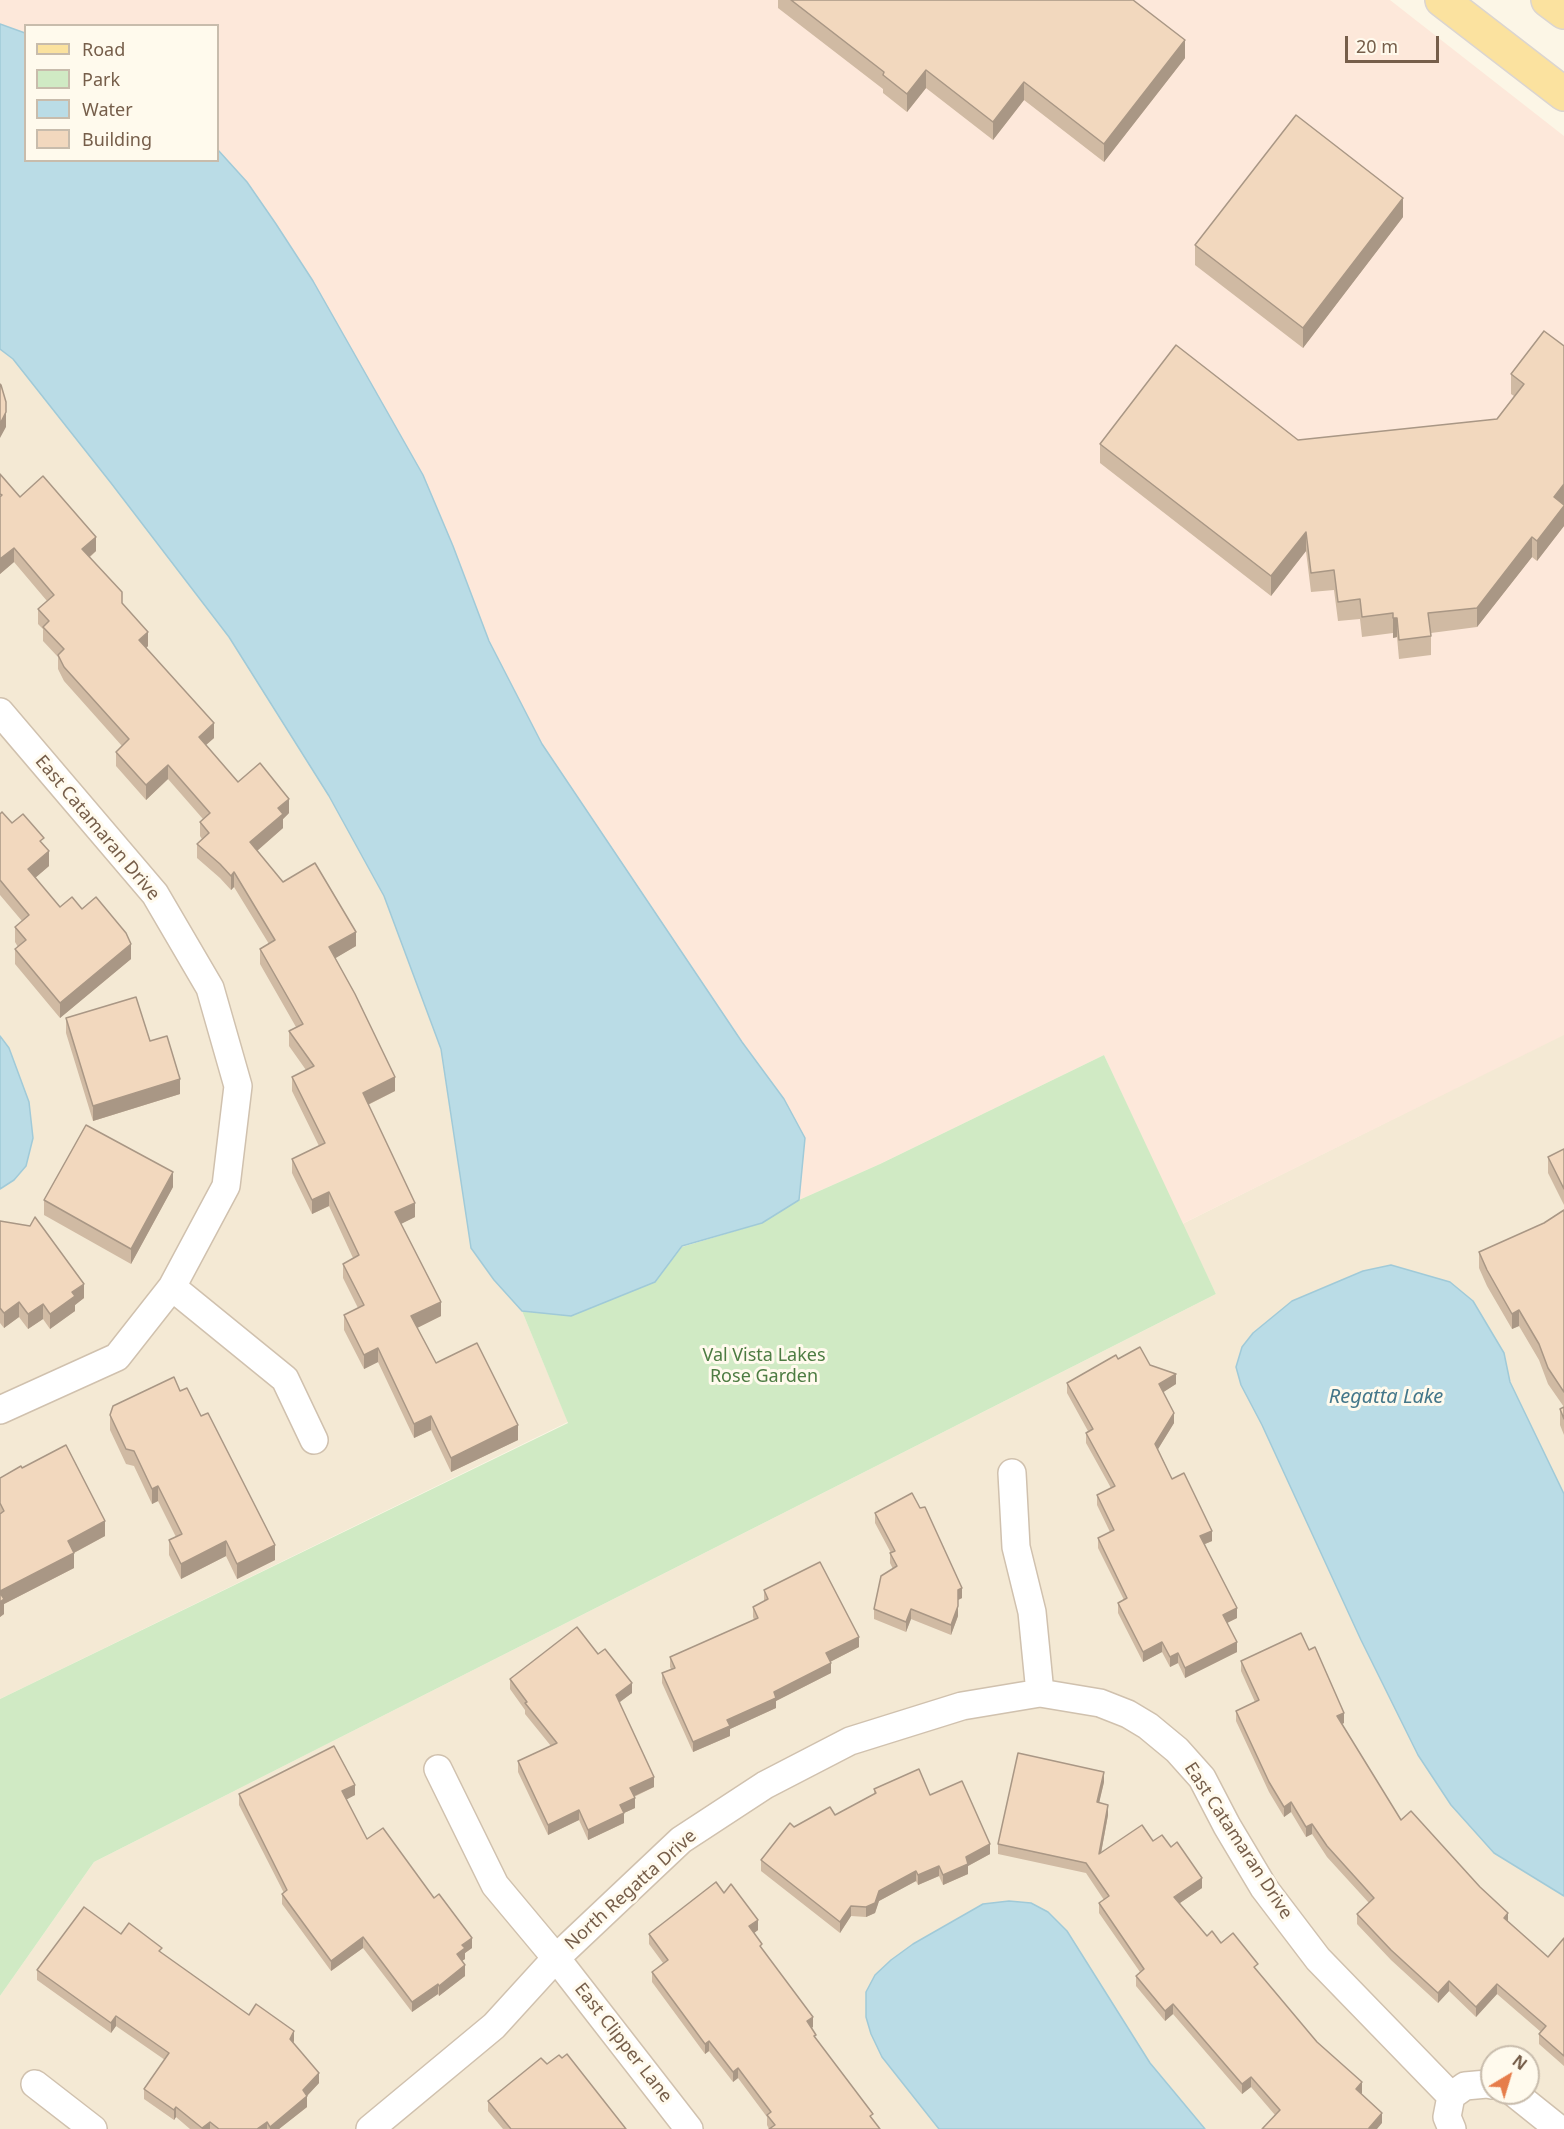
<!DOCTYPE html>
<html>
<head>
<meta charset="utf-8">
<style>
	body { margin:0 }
	#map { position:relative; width:1564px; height:2129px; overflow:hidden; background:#fcf6e6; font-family:"Noto Sans",sans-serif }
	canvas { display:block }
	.legend { position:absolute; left:24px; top:24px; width:195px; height:138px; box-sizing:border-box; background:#fffaed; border:2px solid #c8bcac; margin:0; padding:8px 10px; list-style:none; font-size:18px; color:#765e4a }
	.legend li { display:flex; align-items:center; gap:12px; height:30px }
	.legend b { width:30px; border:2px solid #c8bcac }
	.north { position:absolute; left:1480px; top:2045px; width:60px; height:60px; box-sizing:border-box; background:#fffaed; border:2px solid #c8bcac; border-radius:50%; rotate:38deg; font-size:16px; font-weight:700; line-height:24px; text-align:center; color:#765e4a }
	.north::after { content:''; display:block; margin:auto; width:21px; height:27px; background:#e67d4b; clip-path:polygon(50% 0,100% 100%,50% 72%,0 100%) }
	.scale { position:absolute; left:1345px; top:36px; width:94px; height:27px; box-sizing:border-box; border:3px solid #765e4a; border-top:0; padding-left:8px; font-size:18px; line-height:21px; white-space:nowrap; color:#765e4a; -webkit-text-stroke:4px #fffaed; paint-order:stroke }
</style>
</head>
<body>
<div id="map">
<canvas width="1564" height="2129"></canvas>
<ul class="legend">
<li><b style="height:8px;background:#fbe29f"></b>Road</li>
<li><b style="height:16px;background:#d0eac4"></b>Park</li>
<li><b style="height:16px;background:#badce6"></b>Water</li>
<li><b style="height:16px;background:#f2d8be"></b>Building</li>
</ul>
<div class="north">N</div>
<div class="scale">20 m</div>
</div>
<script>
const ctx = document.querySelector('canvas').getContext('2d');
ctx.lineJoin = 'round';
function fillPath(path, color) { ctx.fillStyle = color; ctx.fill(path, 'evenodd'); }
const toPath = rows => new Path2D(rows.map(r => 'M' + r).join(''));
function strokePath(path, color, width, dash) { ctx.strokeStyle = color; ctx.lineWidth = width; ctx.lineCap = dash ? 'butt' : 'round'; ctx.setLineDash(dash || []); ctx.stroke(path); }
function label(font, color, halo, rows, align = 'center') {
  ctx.font = font + ' "Noto Sans",sans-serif'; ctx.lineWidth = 6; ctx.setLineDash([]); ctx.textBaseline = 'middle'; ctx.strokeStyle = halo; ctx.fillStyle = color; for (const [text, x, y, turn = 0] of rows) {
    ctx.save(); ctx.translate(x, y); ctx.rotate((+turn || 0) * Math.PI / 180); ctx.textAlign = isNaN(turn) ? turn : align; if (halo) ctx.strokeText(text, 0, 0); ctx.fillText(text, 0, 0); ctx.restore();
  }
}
fillPath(toPath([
	[0,349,13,359,111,483,229,637,329,796,384,896,441,1049,460,1177,494,1280,522,1311,568,1422,0,1699,0,1189,14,1180,33,1138,29,1102,9,1048,0,1036],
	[1564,1034,1564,2129,0,2129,0,1996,94,1862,1216,1294,1182,1224],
	[1492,2057,1528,2057,1528,2093,1492,2093]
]), '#f4e9d4');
fillPath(toPath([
	[0,0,1390,0,1564,136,1564,1035,1182,1224,1104,1055,880,1164,799,1200,805,1138,784,1099,742,1042,542,744,276,224,247,182,218,150,218,26,26,26,25,33,0,24]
]), '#fde8da');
fillPath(toPath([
	[1104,1055,1216,1294,94,1862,0,1996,0,1699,568,1423,522,1311,571,1316,655,1282,682,1247,762,1223,799,1200,880,1164]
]), '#d0eac4');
const water = toPath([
	[0,24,25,33,26,160,218,160,218,150,247,182,276,224,313,281,423,475,453,546,489,641,542,744,742,1042,784,1099,805,1138,799,1200,762,1223,682,1246,655,1282,571,1316,522,1311,494,1280,471,1248,441,1049,384,896,329,796,229,637,111,483,13,359,0,349,0,24],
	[0,1036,9,1048,29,1102,33,1138,26,1166,14,1180,0,1189,0,1036],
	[1391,1265,1450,1282,1473,1301,1504,1353,1510,1382,1564,1494,1564,1896,1494,1853,1451,1805,1418,1755,1361,1640,1262,1425,1241,1385,1236,1367,1242,1347,1253,1333,1292,1301,1363,1271,1391,1265],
	[1009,1901,1031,1903,1048,1912,1067,1931,1150,2063,1205,2129,939,2129,882,2057,871,2034,866,2017,866,1992,875,1975,891,1960,913,1944,983,1904,1009,1901]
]);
fillPath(water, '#badce6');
strokePath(water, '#a0cad8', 1.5);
const minor = toPath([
	[0,712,155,894,210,988,238,1086,226,1186,172,1287,117,1357,0,1410],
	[172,1287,285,1379,314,1440],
	[1012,1473,1016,1547,1032,1612,1040,1693],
	[438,1769,495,1885,556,1958,689,2129],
	[35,2084,93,2129],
	[1514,2093,1559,2129],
	[370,2129,494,2026,556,1958,681,1840,765,1785,850,1741,962,1706,1040,1693,1100,1703,1128,1714,1148,1726,1177,1750,1202,1778,1227,1826,1264,1888,1318,1959,1451,2096],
	[1452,2129,1447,2117,1451,2096,1465,2086,1487,2084,1492,2085]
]);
const primary = toPath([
	[1442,0,1564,94],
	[1548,0,1564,12]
]);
strokePath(minor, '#d0c1ae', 30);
strokePath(primary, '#dbd5d0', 36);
strokePath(minor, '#fff', 27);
strokePath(primary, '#fbe29f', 33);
fillPath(toPath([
	[778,0,1133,0,1185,58,1104,162,1024,100,993,140,926,88,907,112,883,93,883,89,778,8],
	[1403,217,1303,348,1195,265,1195,245],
	[1544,331,1564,505,1564,526,1537,561,1532,557,1477,627,1431,633,1431,655,1399,659,1397,637,1393,638,1393,633,1362,637,1360,619,1338,621,1334,590,1311,592,1306,551,1271,596,1100,463,1100,444,1298,440,1497,419,1514,396,1511,394,1511,374],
	[0,474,20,497,96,551,90,557,122,604,148,646,146,648,214,738,206,745,238,782,289,813,283,819,283,828,257,851,283,882,356,946,335,958,395,1091,368,1105,415,1217,400,1224,441,1316,417,1328,436,1363,518,1440,451,1472,431,1430,414,1438,378,1362,364,1369,344,1330,344,1315,358,1308,343,1278,343,1264,353,1258,329,1206,312,1214,292,1173,292,1159,319,1146,292,1091,292,1077,306,1070,289,1046,289,1031,296,1027,260,964,260,949,269,944,234,887,231,890,220,878,197,858,197,844,202,839,200,836,200,822,203,819,168,779,146,800,116,766,116,752,122,746,64,681,58,669,58,657,43,641,43,629,38,624,38,609,47,601,14,562,0,574],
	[0,814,44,845,49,866,35,878,60,907,82,909,131,959,60,1018,15,964,15,949,18,947,15,942,15,927,22,921,0,895],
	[66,1018,150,1041,180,1094,93,1121,66,1033],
	[1564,1149,1564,1205,1548,1173,1548,1157],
	[173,1187,131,1264,44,1215,44,1200],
	[1564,1210,1564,1435,1560,1425,1560,1409,1564,1407,1548,1384,1539,1360,1519,1326,1512,1329,1487,1286,1479,1268,1479,1252,1544,1223],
	[0,1221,84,1298,75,1305,75,1311,50,1329,43,1319,28,1329,19,1317,4,1328,0,1323],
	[1118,1359,1150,1365,1176,1384,1163,1392,1174,1423,1158,1449,1172,1479,1212,1541,1205,1544,1237,1618,1227,1623,1237,1652,1185,1678,1178,1663,1170,1667,1162,1652,1143,1662,1118,1613,1118,1603,1124,1600,1098,1548,1098,1538,1110,1532,1097,1505,1097,1495,1111,1488,1086,1443,1086,1433,1088,1431,1067,1393,1067,1383],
	[180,1391,201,1416,275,1560,237,1579,226,1556,181,1579,169,1555,169,1540,176,1537,158,1501,152,1504,134,1466,126,1464,110,1430,110,1415],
	[22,1468,105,1536,74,1553,74,1568,4,1604,4,1614,0,1617,0,1478],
	[875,1513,962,1598,958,1600,958,1616,951,1635,911,1619,906,1632,874,1619,874,1609,893,1569,890,1563,890,1553,891,1553,875,1523],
	[764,1590,859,1647,830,1662,831,1673,776,1701,776,1708,730,1729,730,1736,693,1752,662,1683,662,1673,671,1669,670,1667,670,1657,754,1620,753,1617,753,1607,764,1601],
	[1309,1650,1344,1723,1342,1724,1401,1820,1508,1921,1548,1957,1564,1938,1564,2066,1539,2044,1539,2034,1541,2032,1497,1994,1476,2017,1449,1991,1438,2003,1391,1960,1357,1924,1357,1914,1369,1903,1327,1857,1312,1834,1306,1837,1291,1812,1284,1817,1269,1792,1236,1721,1236,1711,1255,1702,1241,1671,1241,1661],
	[598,1654,632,1693,619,1702,654,1787,634,1797,635,1808,624,1813,624,1823,588,1840,579,1820,548,1835,518,1772,518,1761,551,1746,525,1714,525,1710,510,1689,510,1679],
	[1104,1782,1099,1802,1108,1815,1101,1853,1153,1841,1171,1847,1202,1888,1180,1903,1207,1936,1221,1943,1258,1972,1317,2042,1362,2093,1361,2094,1382,2123,1275,2115,1251,2087,1242,2094,1173,2014,1165,2021,1136,1986,1136,1976,1140,1972,1099,1913,1099,1903,1104,1900,1086,1873,998,1854,998,1844],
	[874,1789,930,1795,990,1854,968,1866,968,1874,943,1885,939,1876,918,1885,916,1881,879,1901,875,1913,866,1917,851,1916,840,1933,761,1871,761,1860,794,1827,835,1815,874,1794],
	[239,1794,355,1795,346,1799,367,1839,472,1948,465,1953,465,1959,462,1961,465,1976,439,1996,438,1994,412,2012,363,1948,331,1971,282,1904,282,1894,284,1893,239,1805],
	[724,1893,758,1930,754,1933,762,1949,813,2027,811,2028,816,2040,873,2114,769,2129,767,2125,767,2117,738,2078,733,2082,709,2051,705,2054,652,1982,652,1972,663,1963,649,1944,649,1934],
	[162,1953,249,2015,294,2041,293,2043,319,2083,307,2096,307,2107,279,2129,190,2129,176,2117,174,2120,144,2099,144,2089,165,2060,116,2026,111,2033,37,1980,37,1970],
	[547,2064,626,2129,503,2129,488,2111,488,2101]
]), '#d0baa3');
fillPath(toPath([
	[1185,40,1185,58,1104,162,1104,144],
	[926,70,926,88,907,112,907,94],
	[1024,82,1024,100,993,140,993,122],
	[1403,198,1403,217,1303,348,1303,328],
	[6,402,6,427,0,438,0,424],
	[1564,484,1564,504,1554,517,1554,497],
	[1564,506,1564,526,1537,561,1537,541],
	[1306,532,1306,551,1271,596,1271,576],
	[96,537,96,551,82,563,82,549],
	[1532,537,1532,557,1477,627,1477,608],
	[14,548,14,562,0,574,0,559],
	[1393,618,1397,618,1397,637,1393,638],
	[148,632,148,646,139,655,139,640],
	[214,723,214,738,199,751,199,737],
	[168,765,168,779,146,800,146,785],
	[289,799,289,813,283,819,283,828,250,857,250,842,278,808],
	[49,851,49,866,28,884,28,869],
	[234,872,234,887,231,890,231,876],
	[356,932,356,946,329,962,329,947],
	[131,944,131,959,60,1018,60,1003],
	[395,1077,395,1091,363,1107,363,1093],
	[180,1079,180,1094,93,1121,93,1106],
	[173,1172,173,1187,131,1264,131,1249],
	[329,1192,329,1206,312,1214,312,1200],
	[415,1203,415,1217,395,1227,395,1212],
	[84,1284,84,1298,75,1305,75,1311,50,1329,50,1314,72,1292],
	[19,1302,19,1317,4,1328,4,1313],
	[441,1302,441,1316,411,1331,411,1316],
	[43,1304,43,1319,28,1329,28,1314],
	[1519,1310,1519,1326,1512,1329,1512,1314],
	[378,1348,378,1362,364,1369,364,1355],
	[1176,1374,1176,1384,1159,1395,1159,1384],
	[1174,1413,1174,1423,1155,1454,1155,1444],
	[431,1416,431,1430,414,1438,414,1424],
	[518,1425,518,1440,451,1472,451,1458],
	[158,1486,158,1501,152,1504,152,1489],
	[105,1521,105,1536,68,1556,68,1541],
	[1212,1531,1212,1541,1200,1546,1200,1536],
	[226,1541,226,1556,181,1579,181,1564],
	[275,1545,275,1560,237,1579,237,1564],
	[74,1553,74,1568,4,1604,4,1614,0,1617,0,1591],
	[962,1588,962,1598,958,1600,958,1590],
	[958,1606,958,1616,951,1635,951,1625],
	[1237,1608,1237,1618,1223,1625,1223,1615],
	[911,1609,911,1619,906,1632,906,1622],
	[859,1637,859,1647,826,1664,826,1653],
	[1162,1642,1162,1652,1143,1662,1143,1652],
	[1237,1642,1237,1652,1185,1678,1185,1668],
	[1178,1653,1178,1663,1170,1667,1170,1657],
	[831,1663,831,1673,776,1701,776,1708,730,1729,730,1736,693,1752,693,1742,727,1720,774,1692],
	[632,1683,632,1693,616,1705,616,1695],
	[1344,1713,1344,1723,1337,1726,1337,1716],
	[1104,1772,1104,1782,1097,1812,1097,1802],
	[654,1777,654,1787,630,1798,630,1788],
	[355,1785,355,1795,342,1802,342,1791],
	[635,1798,635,1808,624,1813,624,1823,588,1840,588,1830,620,1805],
	[1291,1802,1291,1812,1284,1817,1284,1807],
	[1108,1805,1108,1815,1099,1864,1099,1854],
	[579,1810,579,1820,548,1835,548,1825],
	[1312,1824,1312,1834,1306,1837,1306,1827],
	[990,1844,990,1854,968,1866,968,1874,943,1885,943,1875,966,1857],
	[939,1866,939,1876,918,1885,918,1875],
	[916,1871,916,1881,879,1901,875,1913,866,1917,866,1907,879,1891],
	[1202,1878,1202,1888,1174,1907,1174,1897],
	[851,1906,851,1916,840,1933,840,1922],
	[1508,1913,1508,1923,1504,1918],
	[758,1920,758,1930,749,1937,749,1926],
	[363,1937,363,1948,331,1971,331,1961],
	[472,1938,472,1948,465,1953,465,1959,457,1964,457,1954,462,1945],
	[465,1965,465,1976,439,1996,439,1986],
	[1449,1981,1449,1991,1438,2003,1438,1993],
	[438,1984,438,1994,412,2012,412,2002],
	[1497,1984,1497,1994,1476,2017,1476,2007],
	[1173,2004,1173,2014,1165,2021,1165,2011],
	[116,2016,116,2026,111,2033,111,2023],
	[813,2017,813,2027,807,2031,807,2021],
	[294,2031,294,2041,290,2049,290,2039],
	[709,2041,709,2051,705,2054,705,2044],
	[738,2068,738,2078,733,2082,733,2072],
	[319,2073,319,2083,305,2098,307,2096,307,2107,279,2129,270,2129,270,2127],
	[1251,2077,1251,2087,1242,2094,1242,2084],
	[1362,2082,1362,2093,1356,2099,1356,2089],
	[176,2107,176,2117,174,2120,174,2110],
	[1382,2113,1382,2123,1377,2129,1369,2129,1369,2128],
	[210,2122,210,2129,202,2129,202,2128],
	[267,2122,267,2129,257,2129]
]), '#a99785');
const building = toPath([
	[791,0,1133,0,1185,40,1104,144,1024,82,993,122,926,70,907,94,883,75,884,72,791,0],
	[1296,115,1403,198,1303,328,1195,245,1296,115],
	[1544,331,1564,346,1564,484,1554,497,1564,505,1564,506,1537,541,1532,537,1477,608,1428,613,1431,636,1399,640,1397,618,1393,618,1393,613,1362,617,1360,599,1338,602,1334,570,1311,573,1306,532,1271,576,1100,444,1176,345,1298,440,1497,419,1524,384,1511,374,1544,331],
	[0,384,1,385,6,402,6,412,0,424,0,384],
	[0,474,20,497,43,476,96,537,82,549,122,592,122,603,148,632,139,640,214,723,199,737,238,782,260,763,289,799,278,808,283,814,250,842,283,882,315,863,356,932,329,947,355,994,395,1077,363,1093,415,1203,395,1212,441,1302,411,1316,436,1363,477,1343,518,1425,451,1458,431,1416,414,1424,378,1348,364,1355,344,1315,364,1305,343,1264,359,1255,329,1192,312,1200,292,1159,325,1143,292,1077,314,1066,289,1031,303,1024,260,949,275,940,234,872,231,876,220,864,197,844,209,833,200,822,210,813,168,765,146,785,116,752,129,739,64,667,58,655,64,649,43,627,49,621,38,609,54,595,14,548,0,559,0,497,2,495,0,494,0,474],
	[2,812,12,823,23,814,44,838,40,841,49,851,28,869,60,907,72,897,82,909,96,897,126,933,131,944,60,1003,15,949,26,940,15,927,29,915,0,880,0,814,2,812],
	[136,997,150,1041,167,1036,180,1079,93,1106,66,1018,136,997],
	[86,1125,173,1172,131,1249,44,1200,86,1125],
	[1564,1149,1564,1189,1548,1157,1564,1149],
	[1564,1210,1564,1392,1548,1368,1539,1344,1519,1310,1512,1314,1487,1270,1479,1252,1544,1223,1564,1210],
	[35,1217,84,1284,72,1292,75,1296,50,1314,43,1304,28,1314,19,1302,4,1313,0,1308,0,1221,30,1226,35,1217],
	[1140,1347,1150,1365,1176,1374,1159,1384,1174,1413,1155,1444,1172,1479,1184,1473,1212,1531,1200,1536,1237,1608,1223,1615,1237,1642,1185,1668,1178,1653,1170,1657,1162,1642,1143,1652,1118,1603,1127,1598,1098,1538,1114,1530,1097,1495,1115,1486,1086,1433,1093,1429,1067,1383,1116,1355,1118,1359,1140,1347],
	[174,1377,180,1391,187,1388,201,1416,208,1413,275,1545,237,1564,226,1541,181,1564,169,1540,182,1534,158,1486,152,1489,134,1451,126,1449,110,1415,113,1406,174,1377],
	[1564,1407,1564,1419,1560,1409,1564,1407],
	[66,1445,105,1521,68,1541,74,1553,0,1591,0,1514,4,1511,0,1503,0,1478,21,1466,22,1468,66,1445],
	[912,1493,920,1508,925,1507,962,1588,958,1590,958,1606,951,1625,911,1609,906,1622,874,1609,881,1576,897,1566,890,1553,895,1551,875,1513,912,1493],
	[820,1562,859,1637,826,1653,831,1663,774,1692,776,1698,727,1720,730,1726,693,1742,662,1673,675,1668,670,1657,758,1618,753,1607,768,1599,764,1590,820,1562],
	[0,1593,4,1599,0,1602,0,1593],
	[577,1627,598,1654,605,1649,632,1683,616,1695,654,1777,630,1788,635,1798,620,1805,624,1813,588,1830,579,1810,548,1825,518,1761,557,1743,525,1703,527,1702,510,1679,577,1627],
	[1301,1633,1309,1650,1315,1647,1344,1713,1337,1716,1401,1820,1411,1811,1480,1887,1508,1913,1504,1918,1548,1957,1564,1938,1564,2056,1539,2034,1546,2026,1497,1984,1476,2007,1449,1981,1438,1993,1391,1950,1357,1914,1374,1898,1327,1846,1312,1824,1306,1827,1291,1802,1284,1807,1269,1782,1236,1711,1259,1700,1241,1661,1301,1633],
	[334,1746,355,1785,342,1791,367,1839,383,1828,434,1898,439,1894,472,1938,462,1945,465,1948,457,1954,465,1965,439,1986,438,1984,412,2002,363,1937,331,1961,282,1894,287,1890,239,1794,334,1746],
	[1018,1753,1104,1772,1097,1802,1108,1805,1099,1854,1142,1825,1153,1841,1162,1835,1171,1847,1177,1842,1202,1878,1174,1897,1207,1936,1212,1931,1221,1943,1233,1933,1258,1964,1254,1967,1317,2042,1362,2082,1356,2089,1382,2113,1369,2128,1371,2129,1262,2129,1280,2110,1251,2077,1242,2084,1173,2004,1165,2011,1136,1976,1144,1969,1099,1903,1109,1896,1086,1863,998,1844,1018,1753],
	[919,1769,930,1795,962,1781,990,1844,966,1857,968,1864,943,1875,939,1866,918,1875,916,1871,879,1891,875,1903,866,1907,851,1906,840,1922,761,1860,790,1823,794,1827,830,1807,835,1815,876,1793,874,1789,919,1769],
	[716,1882,724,1893,731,1884,758,1920,749,1926,762,1944,760,1946,813,2017,807,2021,816,2035,814,2036,873,2114,870,2116,880,2129,769,2129,775,2125,767,2115,771,2112,738,2068,733,2072,709,2041,705,2044,652,1972,668,1960,649,1934,716,1882],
	[84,1907,121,1934,129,1923,162,1948,159,1951,249,2015,256,2004,294,2031,290,2039,319,2073,303,2090,307,2096,270,2127,267,2122,257,2129,219,2129,210,2122,202,2128,176,2107,174,2110,144,2089,169,2053,116,2016,111,2023,37,1970,84,1907],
	[567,2054,626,2129,511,2129,488,2101,541,2058,547,2064,559,2055,562,2058,567,2054]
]);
fillPath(building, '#f2d8be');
strokePath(building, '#a99785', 1.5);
label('18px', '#765e4a', '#fffaed', [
	["East Catamaran Drive",97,828,50],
	["East Catamaran Drive",1238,1841,57],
	["North Regatta Drive",631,1890,-42],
	["East Clipper Lane",623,2043,52]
]);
label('18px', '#4d7c42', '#fffaed', [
	["Val Vista Lakes",764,1356],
	["Rose Garden",764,1377]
]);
label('italic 20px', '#44778a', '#fffaed', [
	["Regatta Lake",1386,1397]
]);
</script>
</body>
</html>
